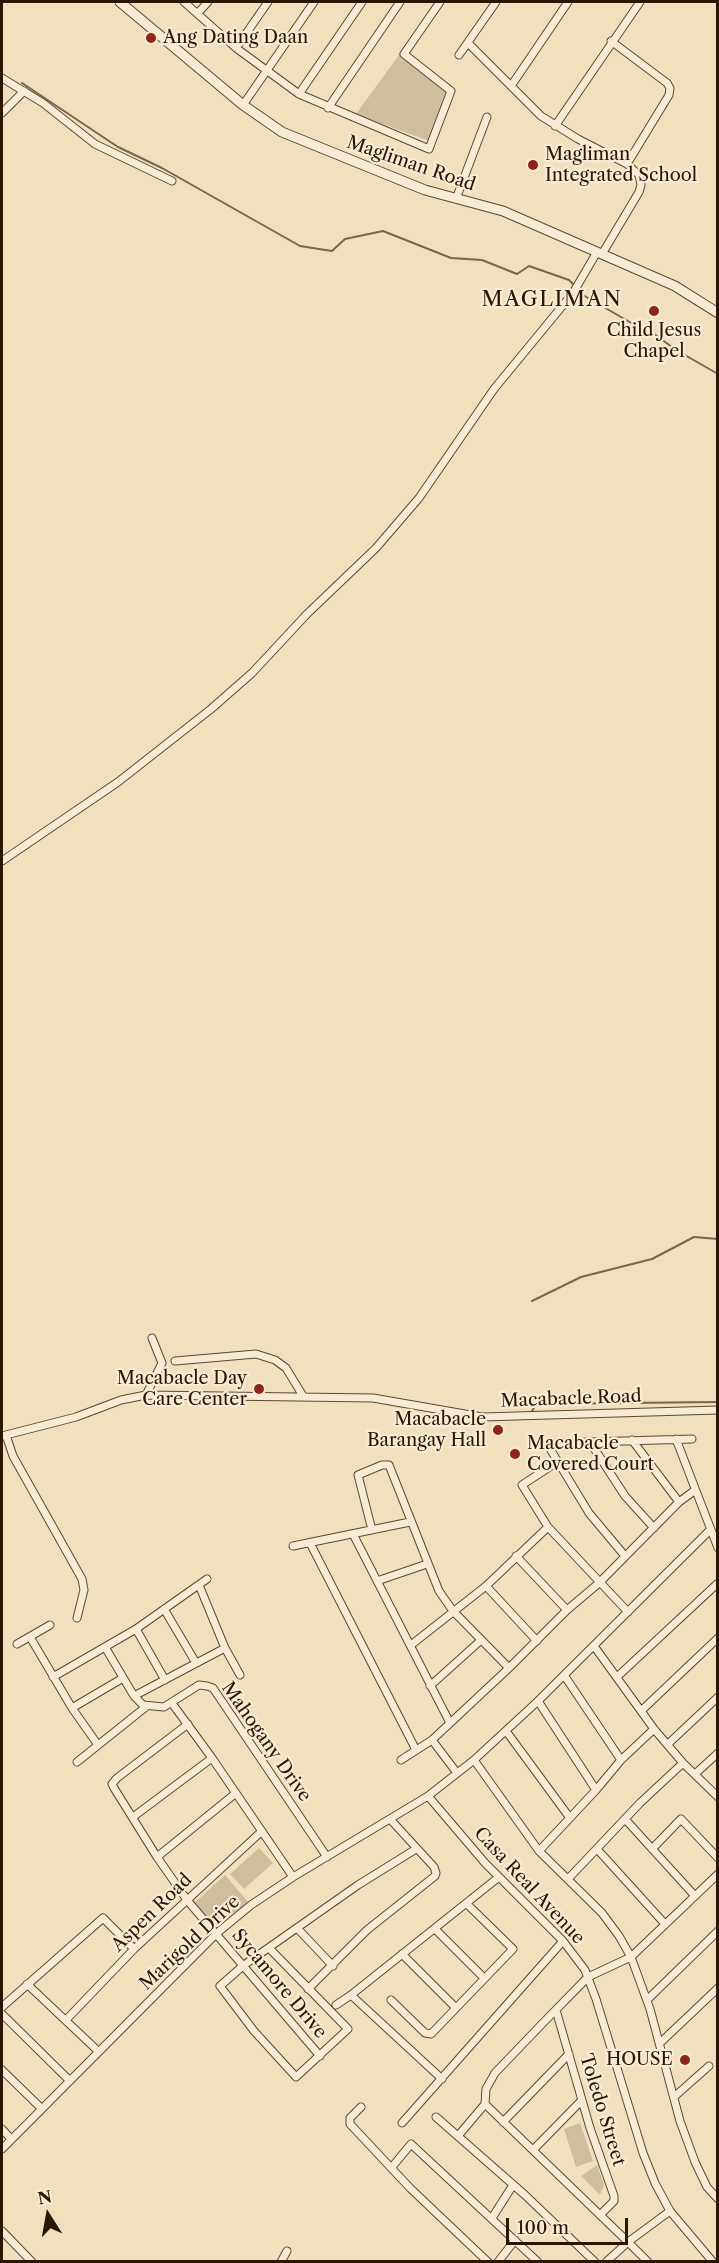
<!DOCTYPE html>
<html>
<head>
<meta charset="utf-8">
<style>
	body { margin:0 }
	#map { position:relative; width:719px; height:2263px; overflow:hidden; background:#f1e0bd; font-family:"Libre Caslon Text",serif }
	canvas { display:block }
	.frame { position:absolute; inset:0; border:3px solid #2a1602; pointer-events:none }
	.north { position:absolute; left:18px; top:2185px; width:60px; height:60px; -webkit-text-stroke:4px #f6ebd4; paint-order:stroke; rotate:349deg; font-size:16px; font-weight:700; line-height:24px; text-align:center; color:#2a1602 }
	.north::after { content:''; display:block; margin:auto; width:21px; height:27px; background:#2a1602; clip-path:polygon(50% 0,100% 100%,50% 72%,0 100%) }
	.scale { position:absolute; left:506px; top:2218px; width:122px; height:27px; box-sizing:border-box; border:3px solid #2a1602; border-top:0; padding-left:8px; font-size:18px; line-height:21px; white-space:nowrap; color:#2a1602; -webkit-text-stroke:4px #f6ebd4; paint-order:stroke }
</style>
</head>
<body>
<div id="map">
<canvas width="719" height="2263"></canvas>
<div class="frame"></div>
<div class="north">N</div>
<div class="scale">100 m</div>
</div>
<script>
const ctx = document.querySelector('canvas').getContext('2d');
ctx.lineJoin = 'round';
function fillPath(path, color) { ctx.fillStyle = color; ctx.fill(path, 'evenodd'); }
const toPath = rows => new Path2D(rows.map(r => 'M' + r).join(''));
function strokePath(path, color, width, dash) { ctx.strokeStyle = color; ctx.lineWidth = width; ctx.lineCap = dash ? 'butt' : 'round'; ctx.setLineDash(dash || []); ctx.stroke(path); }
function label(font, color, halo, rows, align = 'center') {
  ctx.font = font + ' "Libre Caslon Text",serif'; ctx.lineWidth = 4.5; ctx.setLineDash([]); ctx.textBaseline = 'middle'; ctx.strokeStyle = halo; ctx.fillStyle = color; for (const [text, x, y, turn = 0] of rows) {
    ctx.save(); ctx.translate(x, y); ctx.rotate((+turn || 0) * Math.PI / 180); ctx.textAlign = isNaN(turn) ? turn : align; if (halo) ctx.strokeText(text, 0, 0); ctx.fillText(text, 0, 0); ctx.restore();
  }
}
fillPath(toPath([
	[399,55,447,92,429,141,356,114],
	[259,1848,273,1863,244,1889,230,1874],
	[225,1875,248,1902,217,1929,194,1903],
	[580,2123,593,2161,576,2167,564,2129],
	[597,2165,604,2185,600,2195,581,2176]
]), '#cfbe9d');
strokePath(toPath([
	[22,83,118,147,162,168,300,246,332,251,345,239,383,231,451,258,482,260,517,274,529,266,569,280,574,285],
	[578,289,583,295,633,324,646,328,676,350,718,374],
	[532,1301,581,1277,652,1259,694,1237,718,1239],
	[531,1413,536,1404,718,1402]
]), '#79664c', 2);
const minor = toPath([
	[184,2,236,48,299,94,429,149,451,91,404,54,440,2],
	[198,13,208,2],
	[611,41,667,83,670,88,669,95,627,164],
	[468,43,541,116,578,139,627,164,639,175,641,185,639,192,602,254],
	[236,48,268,2],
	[459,55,496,2],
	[2,78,43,103,95,144,172,181],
	[511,86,568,2],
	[299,94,362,2],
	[243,105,314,2],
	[328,108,400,2],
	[2,113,24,91],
	[555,126,640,2],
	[456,199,487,117],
	[2,861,118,782,211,709,252,673,307,614,376,548,419,498,494,389,573,293,597,252],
	[175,1361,256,1354,275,1360,286,1368,303,1396],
	[146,1395,162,1363,152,1338],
	[6,1435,13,1456,82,1579,84,1590,77,1618],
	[2,1436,76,1417,121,1400,146,1395,373,1398,482,1417,718,1410],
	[676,1439,718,1548],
	[632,1440,679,1502],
	[590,1442,625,1496,654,1528],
	[557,1462,522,1485,548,1527,628,1612],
	[372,1530,358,1475,382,1465,389,1465,439,1591,453,1611,509,1668],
	[353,1534,450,1723],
	[310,1543,416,1750],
	[293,1546,410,1522],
	[516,1556,567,1610],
	[625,1556,589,1513,549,1447,556,1443,692,1439],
	[377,1581,427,1564],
	[199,1585,225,1648,240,1675],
	[486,1586,537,1641],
	[164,1609,196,1663],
	[136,1629,165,1680],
	[30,1637,72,1708,98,1745],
	[17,1644,50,1625],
	[411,1645,486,1586,548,1527],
	[594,1646,654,1729,683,1763,718,1797],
	[105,1647,134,1696,143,1705,164,1707,199,1685,207,1686,213,1688,327,1857],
	[564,1675,621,1760],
	[53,1677,136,1629,207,1579],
	[617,1677,718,1583],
	[430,1686,480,1641],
	[134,1696,225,1648],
	[538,1701,596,1790],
	[174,1706,212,1758,293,1877],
	[72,1708,123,1678],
	[641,1711,718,1638],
	[188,1724,117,1778,112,1784,114,1788,157,1857,187,1900,320,2056],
	[506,1731,570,1818],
	[668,1744,718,1697],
	[401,1760,432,1740],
	[474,1760,539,1851,602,1913,619,1936,631,1957,650,2009,680,2121,695,2162,707,2187,718,2199],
	[77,1762,147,1706],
	[457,1773,432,1740,509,1668,567,1610,599,1583,679,1502,694,1491],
	[695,1774,718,1753],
	[428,1796,485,1863,563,1941,585,1970,596,1999,643,2153,655,2183,670,2211,713,2262],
	[133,1817,212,1758],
	[625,1819,695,1896],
	[597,1849,665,1924],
	[652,1849,681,1819,718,1858],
	[539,1851,596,1790,621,1760,654,1729],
	[157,1857,236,1793],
	[568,1879,640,1803,683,1763],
	[297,1928,333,1966],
	[435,1929,484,1978],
	[270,1949,348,2029,296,2077,254,2031,220,1986,244,1965,358,1885,416,1849],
	[402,1954,456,2008],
	[27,1984,98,2051],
	[308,1989,367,1930,435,1876,436,1873,434,1867,390,1819],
	[351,1995,442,2079],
	[391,2000,425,2033,431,2034,513,1949,467,1904],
	[647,2000,718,1931],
	[336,2005,351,1995,499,1877],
	[2,2007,103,1918,134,1949],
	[556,2010,590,2128,614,2196,614,2201,601,2214],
	[2,2014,69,2080],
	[66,2020,134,1949,262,1831],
	[660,2043,718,1988],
	[2,2070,41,2108],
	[674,2097,709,2066],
	[485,2104,628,2242,670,2211],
	[361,2107,350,2118,350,2124,410,2188,488,2262],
	[436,2117,525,2195,595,2262],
	[503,2122,569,2054],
	[402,2123,563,1941],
	[2,2129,11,2139],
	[458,2136,485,2104,486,2089,495,2073,541,2025,588,1977,631,1957,718,1874],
	[2,2149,217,1933,251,1905,293,1877,428,1796,474,1760,538,1701,710,1530],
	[533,2150,582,2100],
	[392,2167,411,2144,538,2262],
	[492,2218,513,2185],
	[2,2231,32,2262],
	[281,2262,287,2251],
	[498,2262,515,2240],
	[606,2262,628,2242,648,2262]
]);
const tertiary = toPath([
	[120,2,243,105,282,132,425,190,503,211,675,286,718,313]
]);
strokePath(minor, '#5c4831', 9);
strokePath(tertiary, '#5c4831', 11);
strokePath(minor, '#f6ebd4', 7);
strokePath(tertiary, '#f6ebd4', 9);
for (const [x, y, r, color] of [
	[151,38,6,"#8f2418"],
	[533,165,6,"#8f2418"],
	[654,311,6,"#8f2418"],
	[259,1389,6,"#8f2418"],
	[498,1430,6,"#8f2418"],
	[515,1454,6,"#8f2418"],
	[685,2060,6,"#8f2418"]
]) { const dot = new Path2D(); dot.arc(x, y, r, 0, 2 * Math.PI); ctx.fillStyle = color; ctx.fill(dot); strokePath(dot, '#f6ebd4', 2); }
label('18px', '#2a1602', '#f6ebd4', [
	["Ang Dating Daan",163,38],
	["Magliman",545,155],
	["Integrated School",545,176],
	["Child Jesus",654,331,"center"],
	["Chapel",654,352,"center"],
	["Macabacle Day",247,1379,"right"],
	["Care Center",247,1400,"right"],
	["Macabacle",486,1420,"right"],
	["Barangay Hall",486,1441,"right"],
	["Macabacle",527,1444],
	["Covered Court",527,1465],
	["HOUSE",673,2060,"right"]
], 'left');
label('18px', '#2a1602', '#f6ebd4', [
	["Magliman Road",411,164,19],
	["Macabacle Road",571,1399,-2],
	["Mahogany Drive",266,1742,55],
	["Casa Real Avenue",529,1886,47],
	["Aspen Road",152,1913,-44],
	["Marigold Drive",190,1943,-43],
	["Sycamore Drive",279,1984,50],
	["Toledo Street",602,2110,73]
]);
ctx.letterSpacing = '1.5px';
label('21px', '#2a1602', '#f6ebd4', [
	["MAGLIMAN",552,300]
]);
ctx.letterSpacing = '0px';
</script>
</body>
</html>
